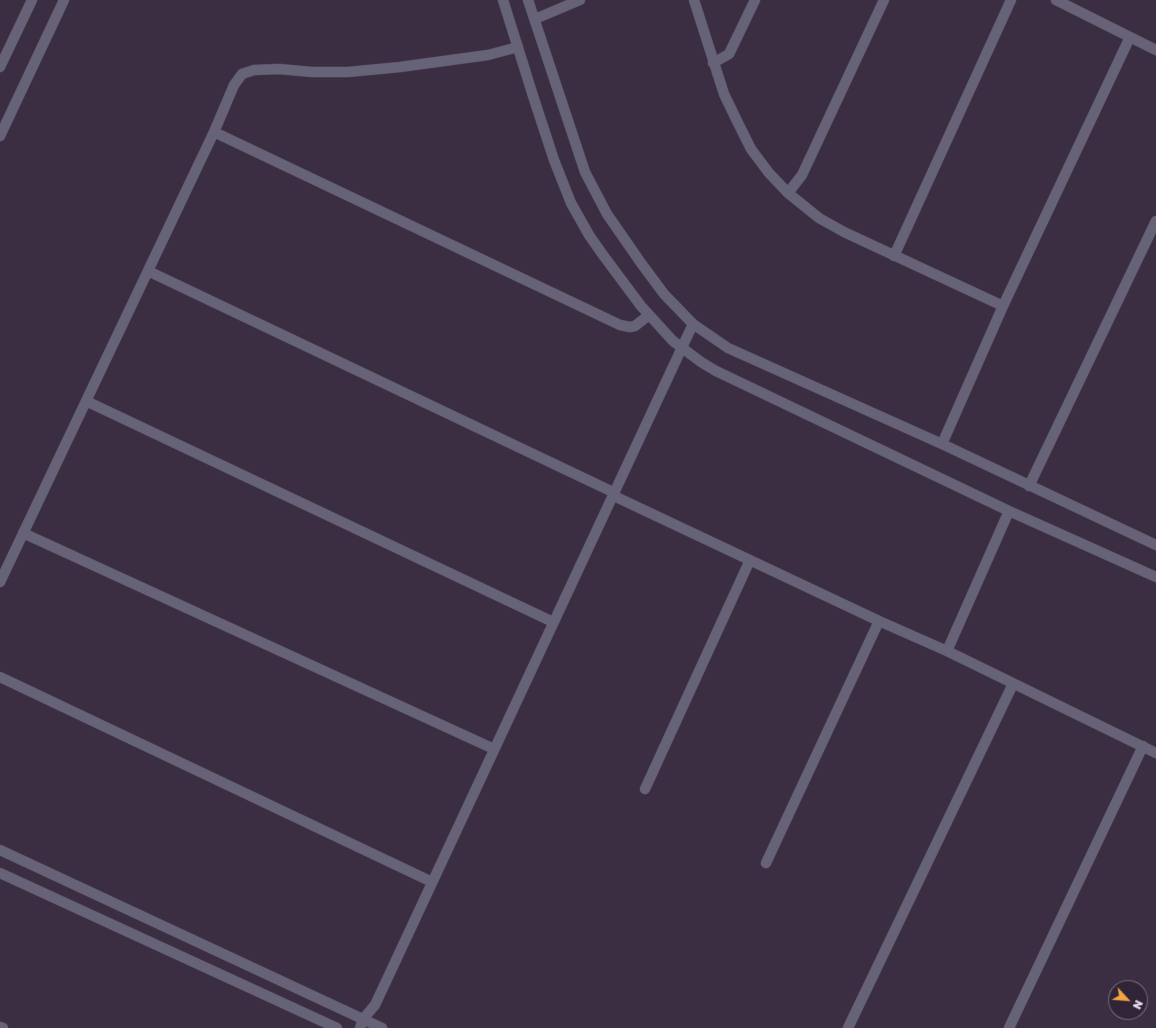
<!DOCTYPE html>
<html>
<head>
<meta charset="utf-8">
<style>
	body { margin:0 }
	#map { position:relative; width:1156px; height:1028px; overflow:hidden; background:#3b2e42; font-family:"Golos Text",sans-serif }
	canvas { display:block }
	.north { position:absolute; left:1108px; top:980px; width:40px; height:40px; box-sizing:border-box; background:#312437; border:1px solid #7b6f80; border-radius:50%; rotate:116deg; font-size:11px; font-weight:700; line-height:16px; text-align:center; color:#e9e0ed }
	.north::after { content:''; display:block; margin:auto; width:14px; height:18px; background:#f1a540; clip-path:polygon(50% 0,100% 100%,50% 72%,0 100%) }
</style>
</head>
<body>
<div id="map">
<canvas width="1156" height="1028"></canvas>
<div class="north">N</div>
</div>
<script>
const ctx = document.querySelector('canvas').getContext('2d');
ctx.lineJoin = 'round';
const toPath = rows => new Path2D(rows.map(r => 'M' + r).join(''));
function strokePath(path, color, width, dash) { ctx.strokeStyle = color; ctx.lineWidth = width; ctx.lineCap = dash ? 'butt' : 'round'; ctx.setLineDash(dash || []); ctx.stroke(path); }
const minor = toPath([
	[503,0,534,99,554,160,571,203,589,235,603,255,641,306,673,341,701,362,716,371,1009,511,1156,577],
	[528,0,585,172,607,214,641,263,664,294,693,324,728,348,942,444,1156,545],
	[694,0,724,94,737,121,751,149,769,173,788,193,819,218,844,232,1003,306],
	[1056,0,1156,50],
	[535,19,580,0],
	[713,63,729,54,755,0],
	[0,67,32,0],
	[214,132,620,325,630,327,635,326,649,315],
	[0,136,64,0],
	[788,193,802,175,884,0],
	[894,256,1011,0],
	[148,271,615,493],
	[86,401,553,622],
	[942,444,1003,306,1130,37],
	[1029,486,1156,221],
	[614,496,879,621,947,651,1156,753],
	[23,533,494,749],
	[0,582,214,132,234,85,242,74,254,70,279,69,312,72,348,72,400,67,488,55,518,47],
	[947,651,1009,511],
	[0,677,432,882],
	[645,789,750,560],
	[0,850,382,1028],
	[766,863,879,621],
	[0,873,337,1028],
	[0,1027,3,1028],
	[360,1028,363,1019,375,1005,693,324],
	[848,1028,1013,684],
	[1009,1028,1143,746]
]);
strokePath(minor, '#574a5d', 11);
strokePath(minor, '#666379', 10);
</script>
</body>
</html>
